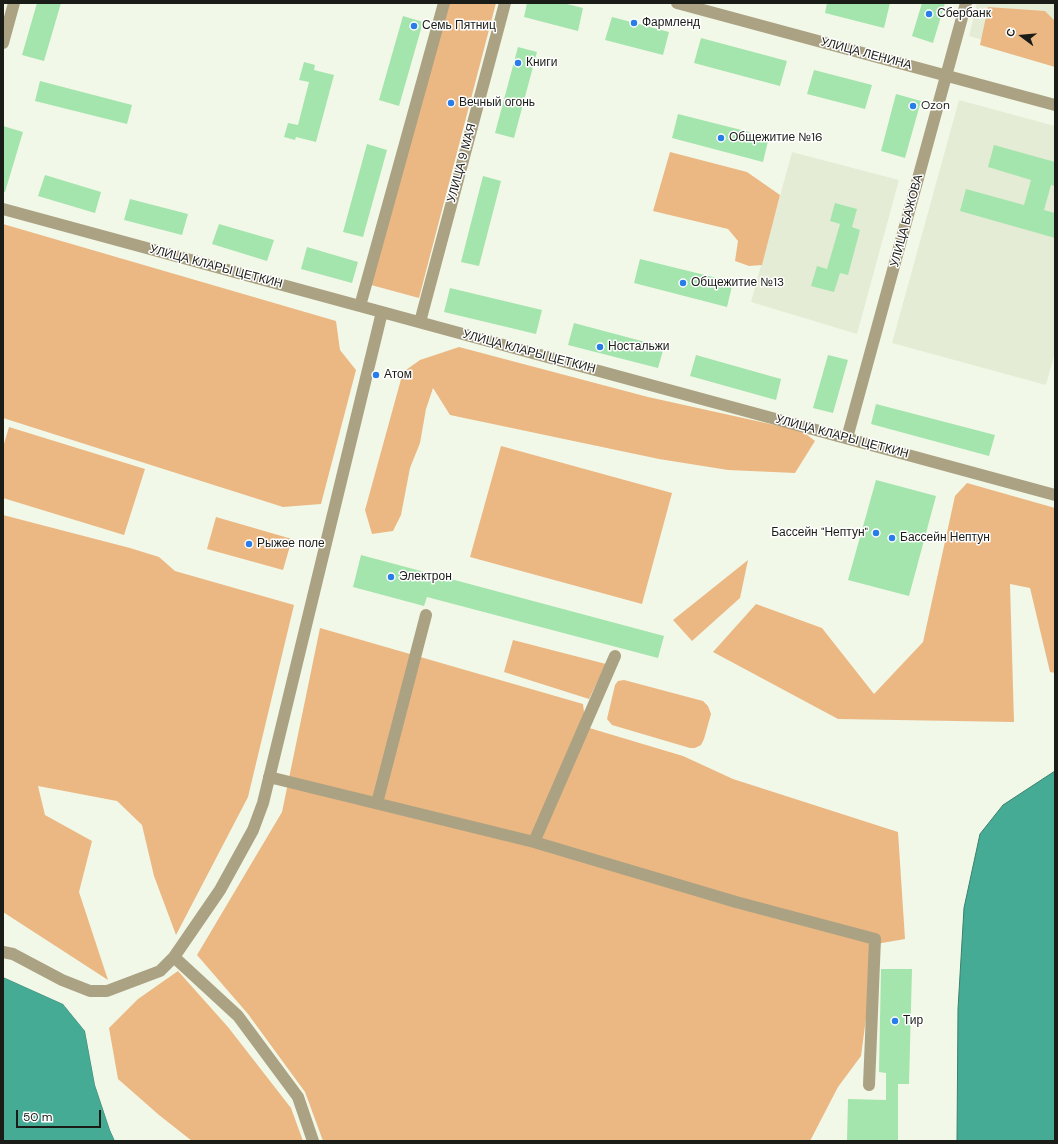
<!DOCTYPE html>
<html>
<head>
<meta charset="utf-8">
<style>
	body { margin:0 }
	#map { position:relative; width:1058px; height:1144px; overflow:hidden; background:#f2f8e7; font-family:"DM Sans",sans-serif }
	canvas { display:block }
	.frame { position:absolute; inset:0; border:4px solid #1a1c17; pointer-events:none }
	.north { position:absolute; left:1002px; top:16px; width:40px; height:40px; -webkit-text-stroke:3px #fff; paint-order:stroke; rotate:286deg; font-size:11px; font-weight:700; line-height:16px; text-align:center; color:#1a1c17 }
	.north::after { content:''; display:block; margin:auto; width:14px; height:18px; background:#1a1c17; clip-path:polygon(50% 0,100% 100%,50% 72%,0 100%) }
	.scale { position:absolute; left:16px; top:1110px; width:85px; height:18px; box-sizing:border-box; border:2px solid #1a1c17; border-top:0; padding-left:5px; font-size:12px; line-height:14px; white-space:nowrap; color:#1a1c17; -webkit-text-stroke:3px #fff; paint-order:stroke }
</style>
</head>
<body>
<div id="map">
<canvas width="1058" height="1144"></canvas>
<div class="frame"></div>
<div class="north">С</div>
<div class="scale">50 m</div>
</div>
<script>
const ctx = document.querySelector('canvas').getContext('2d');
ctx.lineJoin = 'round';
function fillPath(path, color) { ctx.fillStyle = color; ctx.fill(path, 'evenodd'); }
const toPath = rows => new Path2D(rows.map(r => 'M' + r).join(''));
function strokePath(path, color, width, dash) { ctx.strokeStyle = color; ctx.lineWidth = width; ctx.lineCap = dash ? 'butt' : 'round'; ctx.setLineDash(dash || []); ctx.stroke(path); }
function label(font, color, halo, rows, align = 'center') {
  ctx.font = font + ' "DM Sans",sans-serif'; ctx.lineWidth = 3; ctx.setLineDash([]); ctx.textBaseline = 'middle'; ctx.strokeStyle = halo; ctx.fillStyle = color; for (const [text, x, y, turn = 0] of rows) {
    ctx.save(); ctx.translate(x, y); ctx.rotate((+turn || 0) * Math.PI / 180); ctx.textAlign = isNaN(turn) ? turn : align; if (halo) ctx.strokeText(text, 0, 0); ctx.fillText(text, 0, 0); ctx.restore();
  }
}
fillPath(toPath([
	[977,3,1055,3,1055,61,969,36],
	[959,100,1055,126,1055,352,1046,385,892,343],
	[792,152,899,180,857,334,751,302]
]), '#e5ecd5');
fillPath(toPath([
	[448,3,496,3,419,298,371,285],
	[988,7,1045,11,1055,21,1055,67,980,45],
	[670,152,747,172,780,195,762,265,749,266,735,261,738,241,728,229,653,211],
	[3,224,336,321,340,350,356,370,321,504,283,507,3,418],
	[459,347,648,397,802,431,815,441,795,473,728,470,659,459,450,415,433,388,426,409,420,443,410,468,401,515,393,531,372,534,365,510,403,372,420,360],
	[9,427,145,469,124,535,3,498,3,447],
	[501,446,672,493,642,604,470,557],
	[967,483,1055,508,1055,673,1050,672,1030,588,1010,584,1014,722,838,719,713,652,756,604,822,628,874,694,923,642,955,496],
	[3,515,130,548,159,557,175,571,294,605,248,797,176,935,154,876,142,825,117,801,38,786,45,815,92,841,79,892,108,980,3,912],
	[216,517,292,539,283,570,207,549],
	[748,560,740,598,692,641,673,620],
	[320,628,583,704,586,727,683,756,733,779,898,832,905,939,876,944,861,1056,838,1087,810,1141,323,1141,305,1092,248,1014,197,955,282,812],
	[513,640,606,664,589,699,504,672],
	[624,680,703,701,708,706,711,714,704,739,701,745,695,748,690,748,612,725,607,719,615,685,618,681],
	[178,971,228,1027,291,1108,303,1141,192,1141,159,1115,118,1079,109,1028,138,999]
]), '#ebb884');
const water = toPath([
	[1055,771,1055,1141,957,1141,958,1009,964,908,980,834,1003,805,1055,771],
	[3,977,63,1004,85,1031,95,1085,110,1130,115,1141,3,1141,3,977]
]);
fillPath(water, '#46ab94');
strokePath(water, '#39806e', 1);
fillPath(toPath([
	[3,975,12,978,64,1003,86,1030,97,1084,112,1130,117,1141,115,1141,110,1130,95,1085,85,1031,63,1004,3,977]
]), '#f2f8e7');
fillPath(toPath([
	[37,3,61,3,44,61,22,55],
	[527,3,563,3,583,8,578,31,524,17],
	[827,3,890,3,884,28,825,13],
	[922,3,945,3,933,43,912,36],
	[403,16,423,22,399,106,379,100],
	[612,17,669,32,663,55,605,40],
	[701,38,787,61,780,86,694,63],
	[518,47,537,52,514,138,495,133],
	[304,62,315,65,314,70,334,75,316,142,296,137,295,140,284,137,288,123,298,125,309,82,299,80],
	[814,70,872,85,865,109,807,94],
	[40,81,132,105,127,124,35,101],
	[896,94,921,101,905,158,881,151],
	[678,114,769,137,763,162,672,138],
	[3,126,23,132,5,192,3,192],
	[367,144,387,150,363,237,343,232],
	[994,145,1055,162,1055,186,1051,185,1044,210,1055,213,1055,238,960,211,966,189,1024,205,1031,180,988,167],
	[45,175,101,192,95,213,38,196],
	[483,176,501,181,479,266,461,262],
	[130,199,188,214,182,235,124,220],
	[835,203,857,209,852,227,860,230,848,275,840,273,834,292,811,286,817,266,827,269,840,224,830,221],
	[219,224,274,240,267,261,212,244],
	[307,247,358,262,352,283,301,269],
	[640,259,733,282,727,307,634,283],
	[450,288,542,310,536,334,444,312],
	[574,323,664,347,658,368,568,345],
	[696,355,781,379,776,400,690,376],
	[828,355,848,360,833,413,813,408],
	[876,404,995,435,989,456,871,424],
	[876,480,936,496,909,596,848,580],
	[361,555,664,636,658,658,427,597,424,606,353,587],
	[881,969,912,969,909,1084,898,1084,898,1141,847,1141,848,1099,886,1100,886,1073,879,1072]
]), '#a4e4ad');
strokePath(toPath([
	[677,3,1055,105],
	[3,43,14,3],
	[3,209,1055,495],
	[360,306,444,3],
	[420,322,505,3],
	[847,438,966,3],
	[269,777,534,842,736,902,875,939,869,1085],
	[377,803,426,615],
	[534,842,615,656],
	[3,952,13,954,62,980,90,991,107,991,160,971,174,957,220,890,253,830,263,803,382,312],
	[174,957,238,1016,298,1097,313,1141]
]), '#aba283', 12);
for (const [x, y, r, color] of [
	[929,14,4,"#297de8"],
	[634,23,4,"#297de8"],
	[414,26,4,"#297de8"],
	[518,63,4,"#297de8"],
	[451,103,4,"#297de8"],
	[913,106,4,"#297de8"],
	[721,138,4,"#297de8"],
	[683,283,4,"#297de8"],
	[600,347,4,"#297de8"],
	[376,375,4,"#297de8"],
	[876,533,4,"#297de8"],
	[892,538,4,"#297de8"],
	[249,544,4,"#297de8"],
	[391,577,4,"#297de8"],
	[895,1021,4,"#297de8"]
]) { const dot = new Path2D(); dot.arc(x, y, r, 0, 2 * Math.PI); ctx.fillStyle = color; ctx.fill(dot); strokePath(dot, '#fff', 1.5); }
label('12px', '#1a1c17', '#fff', [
	["Сбербанк",937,14],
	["Фармленд",642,23],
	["Семь Пятниц",422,26],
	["Книги",526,63],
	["Вечный огонь",459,103],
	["Ozon",921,106],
	["Общежитие №16",729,138],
	["Общежитие №13",691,283],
	["Ностальжи",608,347],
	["Атом",384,375],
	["Бассейн \"Нептун\"",868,533,"right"],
	["Бассейн Нептун",900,538],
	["Рыжее поле",257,544],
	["Электрон",399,577],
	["Тир",903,1021]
], 'left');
label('12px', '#1a1c17', '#fff', [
	["УЛИЦА ЛЕНИНА",866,54,15],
	["УЛИЦА 9 МАЯ",462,163,-75],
	["УЛИЦА БАЖОВА",907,221,-75],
	["УЛИЦА КЛАРЫ ЦЕТКИН",216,267,15],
	["УЛИЦА КЛАРЫ ЦЕТКИН",529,352,15],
	["УЛИЦА КЛАРЫ ЦЕТКИН",842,437,15]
]);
</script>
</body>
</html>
